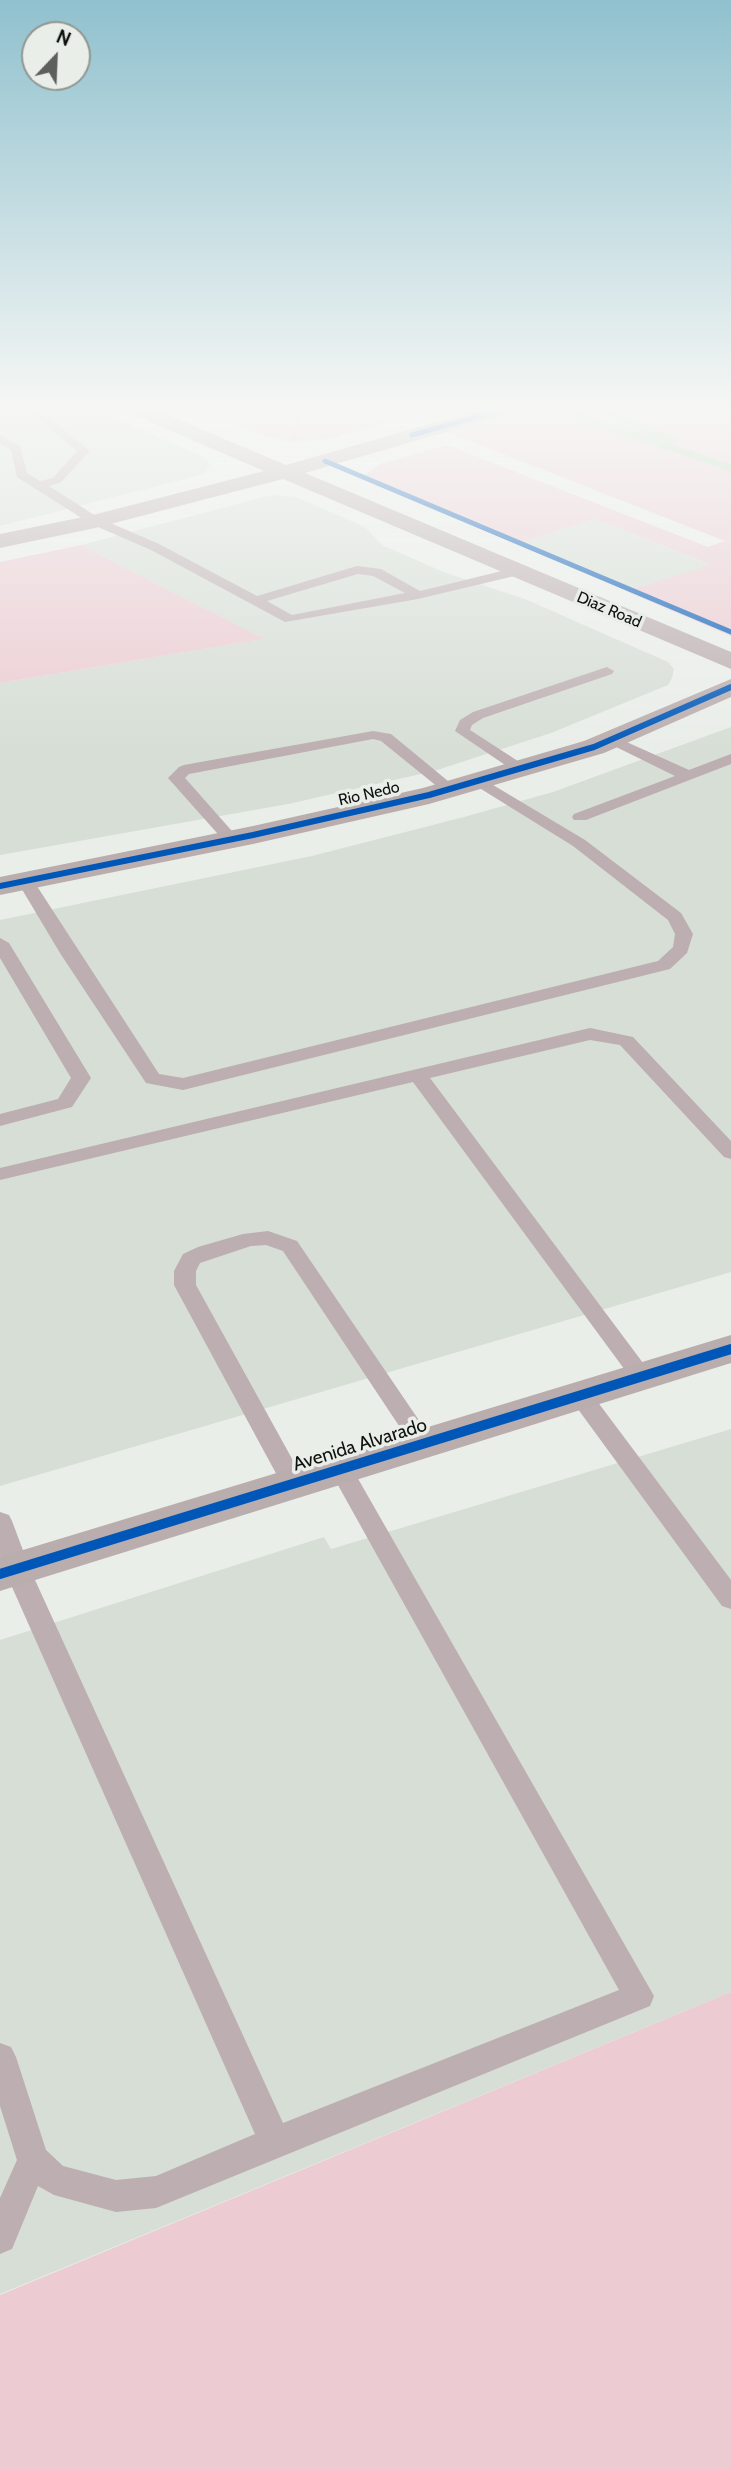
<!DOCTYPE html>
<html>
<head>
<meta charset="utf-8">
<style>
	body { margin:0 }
	#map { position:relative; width:731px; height:2470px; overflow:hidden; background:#eaeee9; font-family:Cabin,sans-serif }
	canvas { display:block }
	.north { position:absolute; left:21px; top:21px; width:70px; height:70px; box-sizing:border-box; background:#e9efe8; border:2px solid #929792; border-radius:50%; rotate:23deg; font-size:19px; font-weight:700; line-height:28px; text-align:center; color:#101210 }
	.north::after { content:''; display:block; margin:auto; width:24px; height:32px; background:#5c5f5c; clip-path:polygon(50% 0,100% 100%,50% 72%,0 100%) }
</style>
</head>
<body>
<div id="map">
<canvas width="731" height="2470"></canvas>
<div class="north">N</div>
</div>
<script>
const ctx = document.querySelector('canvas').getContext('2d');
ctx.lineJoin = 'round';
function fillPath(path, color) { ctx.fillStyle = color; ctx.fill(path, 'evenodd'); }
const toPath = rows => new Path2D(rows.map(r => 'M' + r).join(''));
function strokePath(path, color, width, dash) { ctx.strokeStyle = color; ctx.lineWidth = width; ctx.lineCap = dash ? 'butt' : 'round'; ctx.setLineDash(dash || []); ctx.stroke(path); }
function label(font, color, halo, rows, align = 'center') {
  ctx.font = font + ' Cabin,sans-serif'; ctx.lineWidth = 7; ctx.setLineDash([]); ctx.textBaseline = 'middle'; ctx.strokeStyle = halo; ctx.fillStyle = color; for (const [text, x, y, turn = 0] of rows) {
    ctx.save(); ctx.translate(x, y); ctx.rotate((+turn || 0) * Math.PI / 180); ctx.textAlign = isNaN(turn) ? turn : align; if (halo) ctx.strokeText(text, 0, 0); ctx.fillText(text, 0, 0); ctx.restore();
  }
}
fillPath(toPath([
	[0,410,97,410,202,456,210,464,204,474,189,478,0,526],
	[272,495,296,497,365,527,382,545,446,573,525,599,668,662,674,669,672,678,668,685,551,733,434,771,288,804,0,855,0,683,263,639,81,545],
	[595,519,713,566,626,591,516,544],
	[731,727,731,1272,0,1486,0,920,312,856,464,817,553,792],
	[731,1429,731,1992,0,2294,0,1640,324,1537,331,1549]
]), '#d6ded5');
fillPath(toPath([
	[201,410,368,410,363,412,389,422,328,439,289,442,264,436],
	[390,410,731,410,731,636,626,591,711,565,595,519,516,544,373,484,365,479,366,474,380,464,447,445,708,547,725,541],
	[81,545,264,639,0,683,0,562],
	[731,1992,731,2470,0,2470,0,2295]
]), '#eccbd2');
strokePath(toPath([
	[560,410,731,468],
	[600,410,671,440]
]), '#acd5a7', 7);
strokePath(toPath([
	[296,439,293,438,300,410]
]), '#b4adae', 2.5, [2, 3.5]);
fillPath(toPath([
	[18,410,33,410,49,417,90,451,61,482,49,486,99,518,159,544,257,596,357,566,381,569,420,591,518,567,524,571,523,574,418,599,285,622,151,550,91,524,17,477,11,450,0,443,0,435,20,446,27,473,40,481,53,478,77,451,41,421,18,410],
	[358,574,373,576,405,593,292,615,267,601,358,574],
	[607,667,614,671,612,674,483,718,472,725,470,730,524,765,527,768,524,771,514,771,455,731,460,720,473,712,607,667],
	[373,731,391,734,454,786,457,789,454,792,444,792,381,741,373,739,189,774,185,778,239,839,231,844,225,842,168,778,179,767,184,765,373,731],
	[611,735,689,770,731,754,731,764,586,820,574,820,572,817,574,814,675,776,606,742,604,739,611,735],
	[478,776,585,840,681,913,693,934,687,953,670,969,183,1090,146,1083,60,953,17,881,19,877,31,877,159,1074,183,1078,658,961,673,947,675,934,668,920,573,846,473,784,470,781,473,778,478,776],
	[0,938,9,943,91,1078,72,1107,0,1126,0,1114,58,1099,71,1078,0,958,0,938],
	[590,1028,633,1037,731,1141,731,1159,724,1157,620,1045,590,1040,430,1078,649,1371,652,1376,649,1381,641,1384,633,1381,413,1082,0,1180,0,1168,590,1028],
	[268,1231,297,1241,431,1438,435,1444,431,1450,423,1452,415,1450,283,1251,266,1245,251,1246,200,1263,196,1271,196,1285,306,1484,303,1490,294,1493,285,1490,174,1285,174,1271,183,1254,198,1247,243,1234,268,1231],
	[580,1387,588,1389,731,1580,731,1609,722,1606,572,1401,569,1395,572,1389,580,1387],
	[341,1460,349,1463,654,1996,650,2006,156,2208,116,2212,54,2195,38,2186,12,2249,0,2254,0,2198,17,2160,0,2106,0,2043,11,2047,16,2057,46,2150,63,2166,116,2180,156,2176,255,2134,4,1569,0,1556,0,1512,9,1515,12,1521,30,1569,283,2123,619,1990,329,1469,333,1463,341,1460]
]), '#bcaeb1');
fillPath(toPath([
	[129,410,156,410,286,465,479,410,511,410,508,414,305,473,731,652,731,669,283,479,95,528,0,548,0,534,93,515,264,471,132,414,129,410],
	[731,679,731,697,604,753,429,804,253,844,0,895,0,877,253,826,423,788,584,741,731,679],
	[731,1335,731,1363,0,1591,0,1557,731,1335]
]), '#baadae');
strokePath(toPath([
	[412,435,501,410],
	[325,461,731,632]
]), '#0057b8', 5);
strokePath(toPath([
	[0,886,253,835,429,795,594,747,731,687]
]), '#0057b8', 6);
strokePath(toPath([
	[0,1574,731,1349]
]), '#0057b8', 10);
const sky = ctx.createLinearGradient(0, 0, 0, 756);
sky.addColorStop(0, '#90c1ce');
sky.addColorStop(0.54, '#f6f7f5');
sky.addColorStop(1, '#f6f7f500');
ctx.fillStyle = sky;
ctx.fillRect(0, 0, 731, 756);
label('16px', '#101210', '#e9efe8', [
	["Diaz Road",609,610,23],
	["Rio Nedo",369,794,-13]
]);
label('19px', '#101210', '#e9efe8', [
	["Avenida Alvarado",360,1445,-17]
]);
</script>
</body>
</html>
